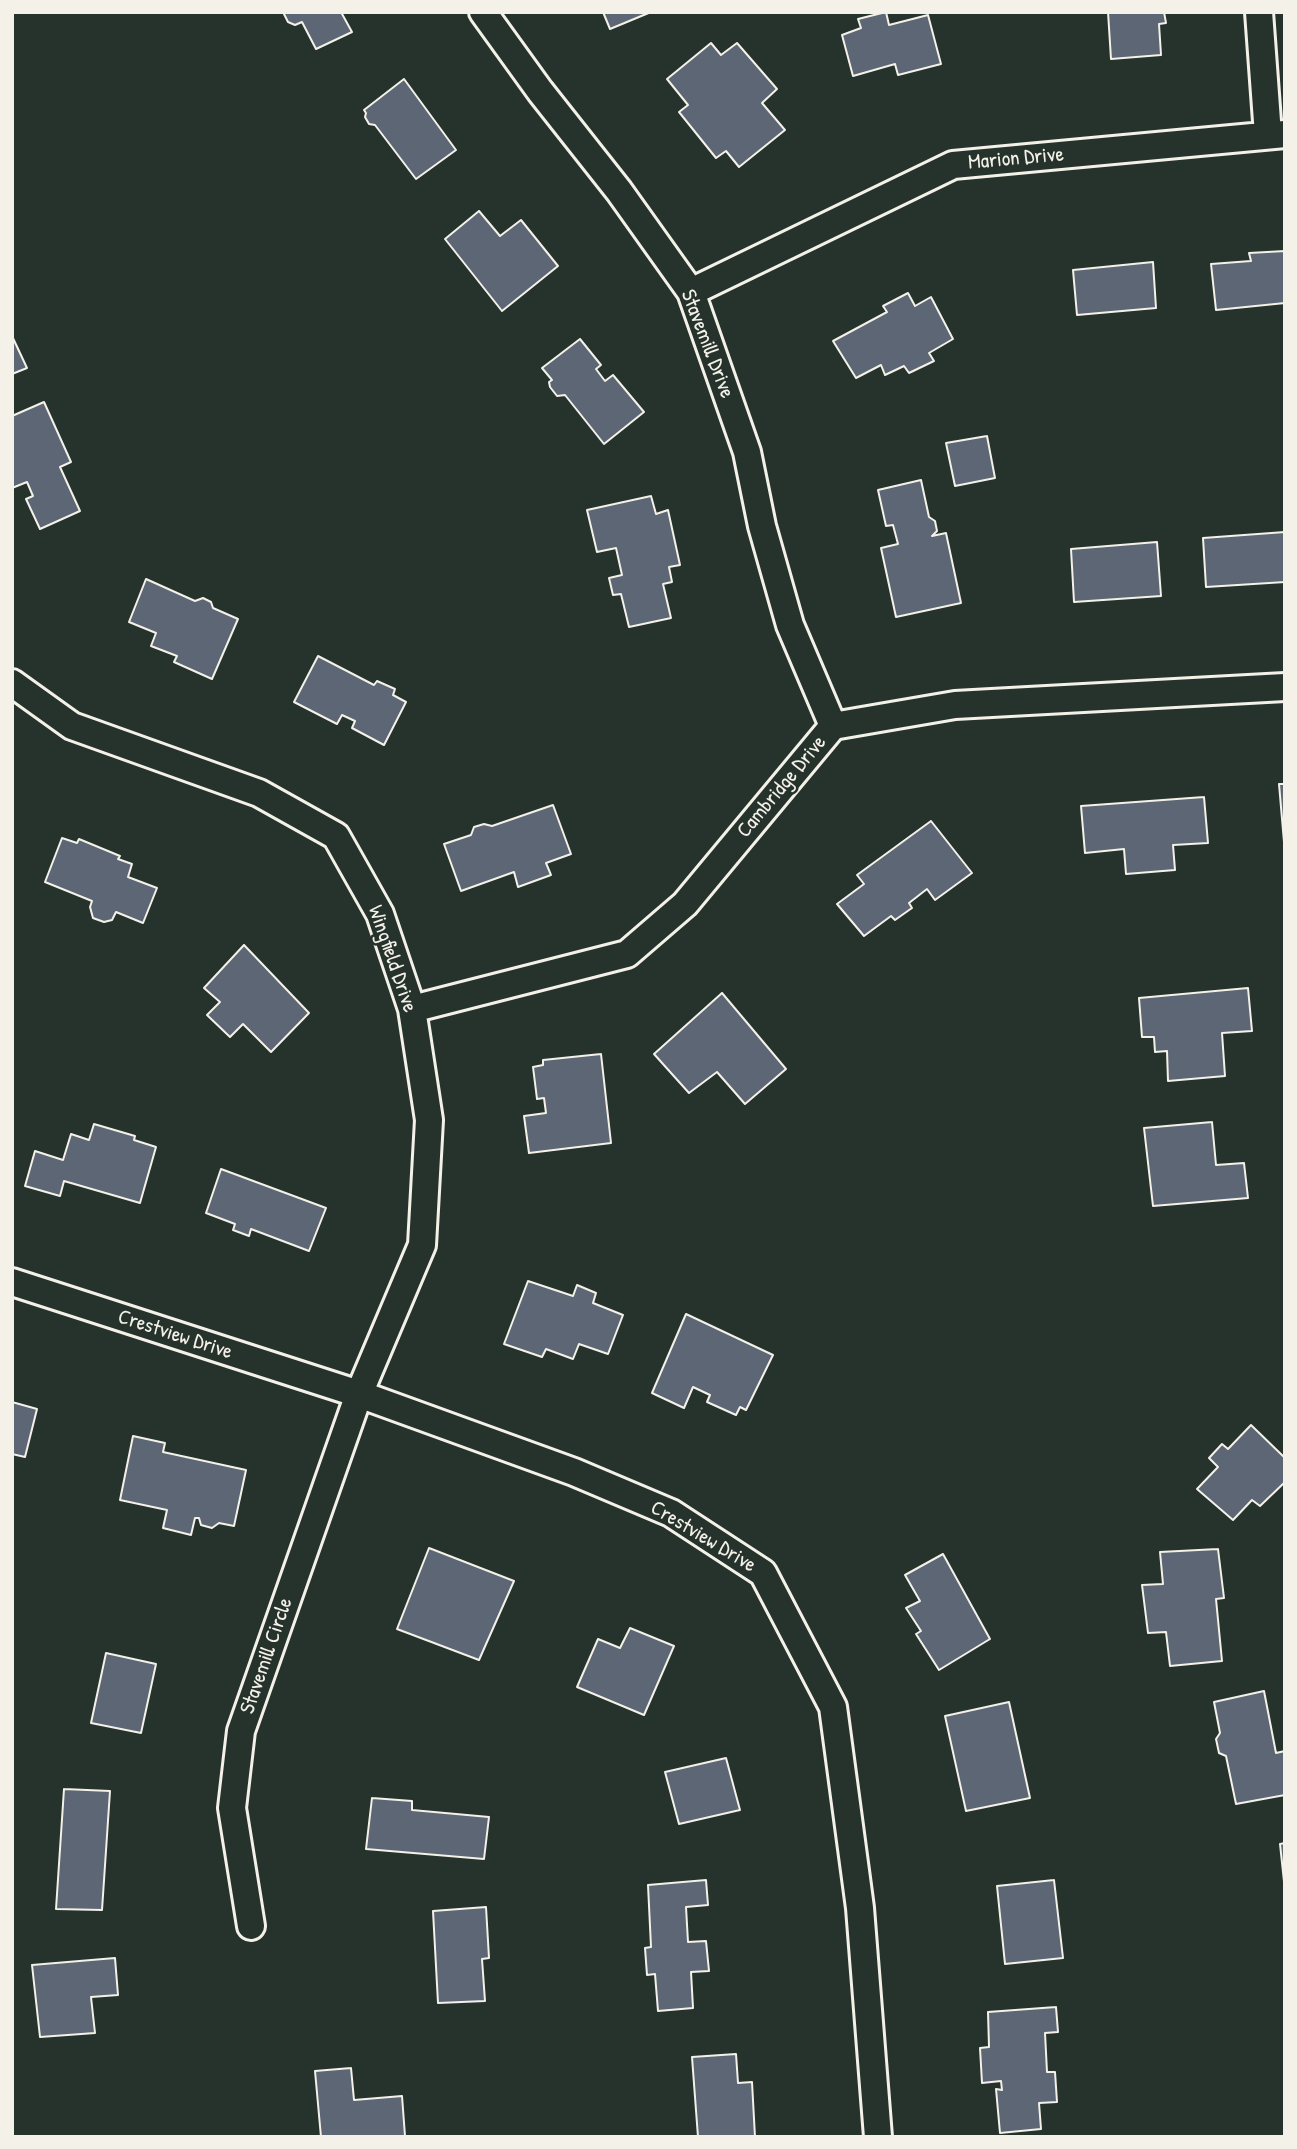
<!DOCTYPE html>
<html>
<head>
<meta charset="utf-8">
<style>
	body { margin:0 }
	#map { position:relative; width:1297px; height:2149px; overflow:hidden; background:#26332d; font-family:"Patrick Hand",sans-serif }
	canvas { display:block }
	.frame { position:absolute; inset:0; border:14px solid #f4f1e8; pointer-events:none }
</style>
</head>
<body>
<div id="map">
<canvas width="1297" height="2149"></canvas>
<div class="frame"></div>
</div>
<script>
const ctx = document.querySelector('canvas').getContext('2d');
ctx.lineJoin = 'round';
function fillPath(path, color) { ctx.fillStyle = color; ctx.fill(path, 'evenodd'); }
const toPath = rows => new Path2D(rows.map(r => 'M' + r).join(''));
function strokePath(path, color, width, dash) { ctx.strokeStyle = color; ctx.lineWidth = width; ctx.lineCap = dash ? 'butt' : 'round'; ctx.setLineDash(dash || []); ctx.stroke(path); }
function label(font, color, halo, rows, align = 'center') {
  ctx.font = font + ' "Patrick Hand",sans-serif'; ctx.lineWidth = 5; ctx.setLineDash([]); ctx.textBaseline = 'middle'; ctx.strokeStyle = halo; ctx.fillStyle = color; for (const [text, x, y, turn = 0] of rows) {
    ctx.save(); ctx.translate(x, y); ctx.rotate((+turn || 0) * Math.PI / 180); ctx.textAlign = isNaN(turn) ? turn : align; if (halo) ctx.strokeText(text, 0, 0); ctx.fillText(text, 0, 0); ctx.restore();
  }
}
const building = toPath([
	[283,12,341,12,352,32,316,49,302,22,295,25,288,22,283,12],
	[603,12,651,12,610,29,603,12],
	[886,12,889,25,928,15,941,64,898,75,895,64,853,76,842,35,861,28,858,19,886,12],
	[1108,12,1164,12,1166,23,1159,24,1161,55,1111,59,1108,12],
	[711,43,721,55,737,43,777,89,762,103,785,130,739,167,726,151,716,158,679,112,688,105,667,79,711,43],
	[404,79,456,150,416,179,375,125,369,124,365,117,366,113,364,110,404,79],
	[479,211,500,236,521,220,558,266,502,311,445,239,479,211],
	[1285,251,1285,303,1216,310,1211,264,1251,261,1249,253,1285,251],
	[1153,262,1156,308,1077,315,1073,270,1153,262],
	[908,293,915,306,931,297,953,339,929,353,934,361,909,373,904,366,885,375,881,365,856,378,833,341,887,312,883,306,908,293],
	[12,336,27,368,12,374,12,336],
	[580,339,601,365,596,369,605,381,613,375,644,412,604,444,565,395,557,396,550,387,549,382,552,380,542,368,580,339],
	[44,402,71,462,60,467,80,511,40,529,26,499,33,496,27,482,12,488,12,416,44,402],
	[987,436,995,478,955,486,946,443,987,436],
	[921,480,929,517,935,521,937,531,932,536,946,533,961,603,896,617,881,548,898,544,893,525,886,526,878,490,921,480],
	[651,496,656,514,668,510,680,565,669,567,672,582,663,584,671,618,629,627,621,594,613,595,609,578,622,575,616,548,597,552,587,510,651,496],
	[1285,532,1285,582,1206,587,1203,538,1285,532],
	[1157,542,1161,596,1074,602,1071,549,1157,542],
	[146,579,195,601,203,598,211,602,213,608,238,619,212,679,174,662,177,656,151,646,156,633,129,622,146,579],
	[318,656,374,685,377,681,395,689,393,695,406,702,384,745,352,728,355,721,342,715,337,724,294,702,318,656],
	[1279,784,1285,784,1285,842,1284,842,1279,784],
	[1204,797,1208,843,1173,845,1175,870,1126,874,1124,849,1085,853,1081,806,1204,797],
	[553,805,571,854,546,863,551,875,518,887,514,872,461,891,444,844,471,835,474,827,484,824,492,826,553,805],
	[931,821,972,873,935,900,927,889,909,903,912,908,895,920,891,916,864,936,837,904,864,884,857,875,931,821],
	[62,838,77,843,79,839,120,856,118,859,132,864,128,877,157,888,143,923,116,912,112,920,104,922,93,918,90,907,92,901,45,882,62,838],
	[244,945,309,1013,271,1052,243,1024,230,1037,207,1015,220,1002,204,988,244,945],
	[1248,988,1252,1031,1222,1033,1225,1076,1168,1081,1167,1051,1155,1052,1154,1037,1142,1037,1139,998,1248,988],
	[722,993,786,1069,745,1104,717,1072,689,1093,654,1054,722,993],
	[601,1054,611,1143,529,1153,524,1116,546,1113,544,1098,537,1099,533,1067,543,1065,543,1060,601,1054],
	[1212,1122,1216,1165,1244,1163,1248,1198,1153,1206,1144,1128,1212,1122],
	[94,1124,135,1136,134,1140,156,1147,140,1203,64,1181,60,1196,25,1186,35,1151,63,1160,71,1134,89,1140,94,1124],
	[221,1169,326,1208,309,1251,251,1229,249,1236,233,1230,235,1224,206,1213,221,1169],
	[528,1281,573,1296,577,1285,596,1293,593,1303,623,1315,608,1354,579,1344,573,1359,546,1349,542,1357,504,1344,528,1281],
	[686,1314,773,1355,746,1410,740,1407,736,1415,707,1402,710,1395,693,1387,684,1408,652,1393,686,1314],
	[12,1402,37,1409,25,1457,12,1454,12,1402],
	[1251,1425,1285,1458,1285,1482,1260,1506,1252,1500,1233,1520,1197,1489,1218,1467,1209,1458,1222,1444,1228,1449,1251,1425],
	[133,1436,165,1443,163,1452,246,1470,234,1526,219,1523,212,1528,201,1525,199,1518,195,1518,191,1535,163,1528,167,1510,120,1500,133,1436],
	[429,1548,514,1581,479,1660,397,1629,429,1548],
	[1218,1549,1224,1598,1216,1599,1222,1661,1170,1666,1166,1632,1148,1633,1142,1585,1163,1584,1160,1552,1218,1549],
	[943,1554,990,1639,939,1670,916,1634,921,1631,906,1608,920,1601,905,1575,943,1554],
	[630,1628,674,1646,644,1715,577,1687,598,1639,620,1648,630,1628],
	[106,1653,156,1664,141,1733,91,1723,106,1653],
	[1264,1691,1276,1753,1285,1751,1285,1795,1236,1804,1226,1756,1219,1753,1216,1739,1220,1733,1214,1702,1264,1691],
	[1009,1702,1030,1798,966,1811,945,1716,1009,1702],
	[726,1758,740,1810,679,1824,665,1772,726,1758],
	[64,1789,110,1791,102,1910,56,1909,64,1789],
	[372,1798,412,1801,412,1810,489,1817,484,1859,366,1849,372,1798],
	[1285,1843,1285,1891,1280,1844,1285,1843],
	[706,1880,708,1905,686,1907,688,1942,706,1941,709,1971,691,1972,693,2008,658,2011,655,1974,647,1975,645,1948,651,1947,648,1885,706,1880],
	[1054,1880,1063,1958,1005,1964,997,1886,1054,1880],
	[486,1907,489,1958,482,1959,485,2001,438,2003,433,1911,486,1907],
	[115,1958,118,1995,91,1997,95,2033,40,2037,32,1965,115,1958],
	[1056,2007,1058,2032,1045,2033,1047,2072,1055,2072,1057,2102,1039,2103,1041,2129,1000,2133,996,2089,1002,2090,1001,2081,982,2083,980,2048,989,2047,988,2012,1056,2007],
	[736,2054,738,2083,752,2082,755,2137,698,2137,692,2057,736,2054],
	[351,2068,354,2100,402,2096,405,2136,321,2137,315,2071,351,2068]
]);
fillPath(building, '#5c6674');
strokePath(building, '#f4f1e8', 2);
const street = toPath([
	[483,12,540,91,619,191,691,292,747,452,762,526,790,625,833,726],
	[1259,12,1268,135],
	[691,292,953,165,1285,134],
	[12,683,72,726,259,793,336,836,380,914,412,1009,429,1120,422,1245,359,1394,241,1731,232,1808,251,1926],
	[412,1009,627,954,685,904,833,726,955,705,1285,687],
	[12,1282,359,1394,574,1472,671,1513,763,1573,833,1707,860,1908,878,2137]
]);
strokePath(street, '#f4f1e8', 32);
strokePath(street, '#26332d', 26);
label('21px', '#f4f1e8', '#26332d', [
	["Marion Drive",1016,159,-5],
	["Stavemill Drive",707,344,69],
	["Cambridge Drive",782,787,-50],
	["Wingfield Drive",392,959,71],
	["Crestview Drive",175,1335,18],
	["Crestview Drive",703,1537,31],
	["Stavemill Circle",267,1656,-71]
]);
</script>
</body>
</html>
